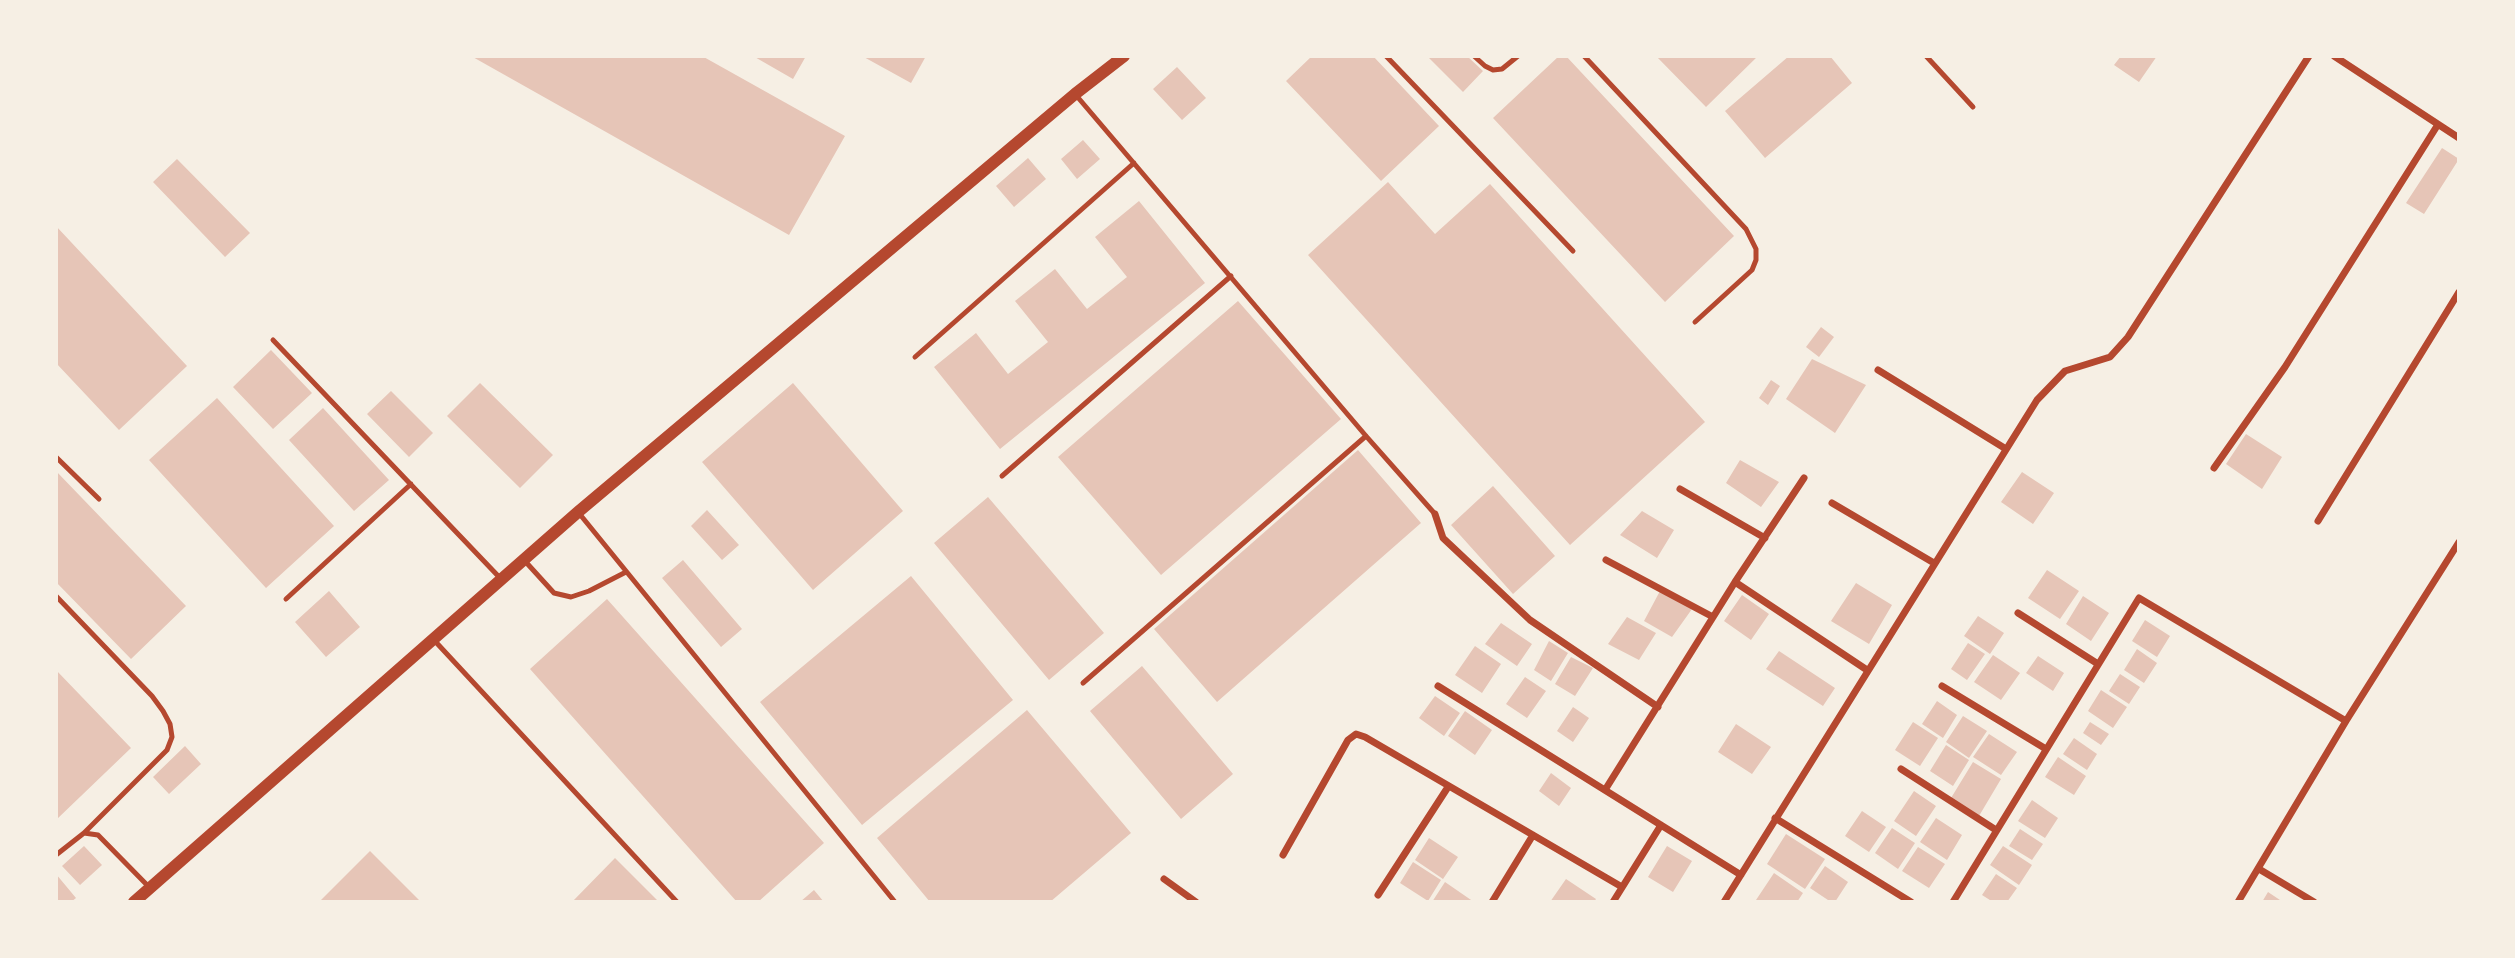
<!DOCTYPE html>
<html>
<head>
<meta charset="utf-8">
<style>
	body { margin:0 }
	#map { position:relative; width:2515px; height:958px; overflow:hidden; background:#f6efe4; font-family:"Zilla Slab",serif }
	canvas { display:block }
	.frame { position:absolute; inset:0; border:58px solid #f6efe4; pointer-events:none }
</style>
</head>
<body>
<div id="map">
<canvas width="2515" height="958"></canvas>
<div class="frame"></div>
</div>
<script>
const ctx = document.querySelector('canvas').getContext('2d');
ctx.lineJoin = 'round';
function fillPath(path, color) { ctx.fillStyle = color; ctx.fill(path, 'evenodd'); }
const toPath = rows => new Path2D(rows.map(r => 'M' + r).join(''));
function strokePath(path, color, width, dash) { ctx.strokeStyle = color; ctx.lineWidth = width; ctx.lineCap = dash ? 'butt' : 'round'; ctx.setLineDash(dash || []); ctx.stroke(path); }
fillPath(toPath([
	[471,56,702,56,845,136,789,235],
	[753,56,806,56,793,79],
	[862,56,926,56,911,83],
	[1312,56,1373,56,1439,126,1381,181,1286,81],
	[1427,56,1467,56,1483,71,1463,92],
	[1559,56,1566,56,1734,236,1665,302,1493,118],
	[1656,56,1758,56,1706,107],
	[1789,56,1830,56,1852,83,1765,158,1725,111],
	[2121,56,2157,56,2139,82,2114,65],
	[1177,67,1206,98,1182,120,1153,89],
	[1083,140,1100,159,1077,179,1061,159],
	[2442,148,2459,159,2424,214,2406,203],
	[1028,158,1046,179,1014,207,996,186],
	[177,159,250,233,225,257,153,182],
	[1388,182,1435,234,1490,184,1705,422,1570,545,1308,255],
	[1139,201,1205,283,1000,449,934,367,976,333,1008,374,1048,342,1015,301,1055,269,1087,309,1127,277,1095,237],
	[56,226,187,366,119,430,56,363],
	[1238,301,1341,419,1161,575,1058,457],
	[1821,327,1834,337,1819,357,1806,347],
	[271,350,312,393,273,429,233,387],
	[1812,359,1866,385,1835,433,1786,399],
	[1771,380,1780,386,1768,405,1759,398],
	[480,383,553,455,520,488,447,416],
	[793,383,903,511,813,590,702,462],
	[391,391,433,433,409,457,367,414],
	[217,398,334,526,266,588,149,460],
	[323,408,389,480,354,511,289,440],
	[2246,434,2282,457,2262,489,2226,464],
	[1358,450,1421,523,1217,702,1154,629],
	[1740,460,1779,482,1761,507,1726,483],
	[56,471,186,606,131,659,56,582],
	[2022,472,2054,493,2033,524,2001,502],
	[1493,486,1555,556,1513,594,1451,525],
	[988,497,1104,633,1049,680,934,543],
	[707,510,739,545,722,560,691,526],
	[1642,511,1674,530,1657,558,1620,535],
	[683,560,742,629,721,647,662,578],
	[2047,570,2079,591,2060,619,2028,598],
	[911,576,1013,700,862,825,760,702],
	[1856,583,1892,605,1869,644,1831,621],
	[329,591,360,627,326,657,295,622],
	[1660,591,1692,609,1672,637,1644,621],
	[1742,595,1769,614,1751,640,1724,621],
	[2083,596,2109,613,2091,641,2066,624],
	[607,599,824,843,758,902,737,902,530,669],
	[1978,616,2004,633,1990,654,1964,636],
	[1627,617,1656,633,1639,660,1608,644],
	[2145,620,2170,636,2157,657,2132,641],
	[1501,623,1532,644,1517,666,1485,644],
	[1549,641,1568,653,1551,681,1534,670],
	[1968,643,1985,654,1967,680,1951,669],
	[1475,646,1501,664,1482,693,1455,675],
	[2137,649,2157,663,2144,683,2124,670],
	[1779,651,1835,688,1823,706,1766,669],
	[1993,655,2020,673,2001,700,1974,682],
	[2038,656,2064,673,2053,691,2026,673],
	[1571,657,1593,668,1575,696,1555,684],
	[1142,666,1233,774,1181,819,1090,711],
	[56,670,131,748,56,820],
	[2120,674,2140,687,2129,704,2109,691],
	[1525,677,1546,691,1527,718,1506,704],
	[2101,690,2127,707,2113,728,2088,711],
	[1435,696,1460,713,1444,736,1419,718],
	[1937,701,1957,715,1943,738,1922,724],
	[1573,707,1589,718,1573,742,1557,731],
	[1027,710,1131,833,1050,902,930,902,877,838],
	[1465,711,1492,730,1475,755,1448,736],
	[1963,716,1987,731,1969,758,1946,742],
	[1913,722,1938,738,1920,766,1895,750],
	[2090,722,2109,734,2101,745,2083,733],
	[1736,724,1771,747,1752,774,1718,752],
	[1989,734,2017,752,2001,775,1973,757],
	[2074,738,2097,754,2087,770,2063,754],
	[1946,745,1969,760,1953,786,1930,771],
	[185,746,201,764,169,794,153,777],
	[2058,757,2086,776,2074,795,2045,777],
	[1973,762,2001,779,1979,816,1951,798],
	[1551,773,1571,788,1559,806,1539,791],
	[1914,791,1936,806,1916,836,1894,821],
	[2032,800,2058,818,2045,838,2018,821],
	[1862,811,1886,827,1869,852,1845,836],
	[1936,818,1962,835,1947,860,1920,842],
	[1892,828,1915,843,1898,869,1875,853],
	[2020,829,2043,844,2032,860,2009,846],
	[1786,834,1825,859,1805,889,1767,864],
	[1429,838,1458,857,1443,879,1415,860],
	[84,846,102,865,80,885,62,866],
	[1667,846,1692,861,1673,892,1648,877],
	[2003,846,2032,865,2019,885,1990,865],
	[1918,847,1945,864,1929,888,1902,871],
	[370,851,421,902,319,902],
	[615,858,659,902,572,902],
	[1413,862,1441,880,1428,901,1400,883],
	[1825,866,1848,882,1835,902,1831,902,1810,888],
	[1774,873,1803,893,1797,902,1759,902,1756,900],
	[56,874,76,898,71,902,56,902],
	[1996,874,2017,888,2007,902,1993,902,1982,895],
	[1566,879,1596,899,1594,902,1550,902],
	[1445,882,1474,902,1432,902],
	[814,890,824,902,800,902],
	[2268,892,2283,902,2262,902]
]), '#e6c5b7');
strokePath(toPath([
	[1386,56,1573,251],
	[1474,56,1485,66,1493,70,1502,69,1518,56],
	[1584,56,1746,229,1756,249,1756,260,1752,270,1695,322],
	[1926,56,1973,107],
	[1075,94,1366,436,1435,514],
	[273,340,501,579],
	[915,357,1134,163],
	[56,457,99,499],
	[1002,476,1231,276],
	[578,512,895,902],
	[524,560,554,593,571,597,589,591,626,572],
	[56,596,152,696,163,711,170,724,172,737,167,750,84,833],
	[286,599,411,484],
	[433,639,677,902],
	[1083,683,1366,436],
	[56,855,84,833,98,835,150,888]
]), '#b5482f', 5);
strokePath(toPath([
	[2334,56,2459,138],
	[1878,370,2006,449],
	[2214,468,2285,367,2437,126],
	[1680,489,1765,538],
	[1832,503,1934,563],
	[1435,514,1443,538,1530,620,1658,707],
	[2318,521,2459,292],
	[1606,560,1713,617],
	[1735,582,1867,670],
	[2018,613,2098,664],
	[1438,686,1741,875],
	[1942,686,2046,749],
	[1901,769,1996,830],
	[1605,790,1735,582,1804,478],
	[1775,818,1911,902],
	[1283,855,1348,740,1356,734,1365,737,1622,887],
	[2259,869,2314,902],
	[1164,879,1196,902],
	[1378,895,1448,787],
	[1492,902,1533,835],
	[1613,902,1661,825],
	[1724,902,2037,400,2065,371,2110,357,2128,337,2309,56],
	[1953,902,2139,598,2346,721],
	[2238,902,2346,721,2459,542]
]), '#b5482f', 7);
strokePath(toPath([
	[134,902,578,512,1075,94,1124,56]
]), '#b5482f', 12);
</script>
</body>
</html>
